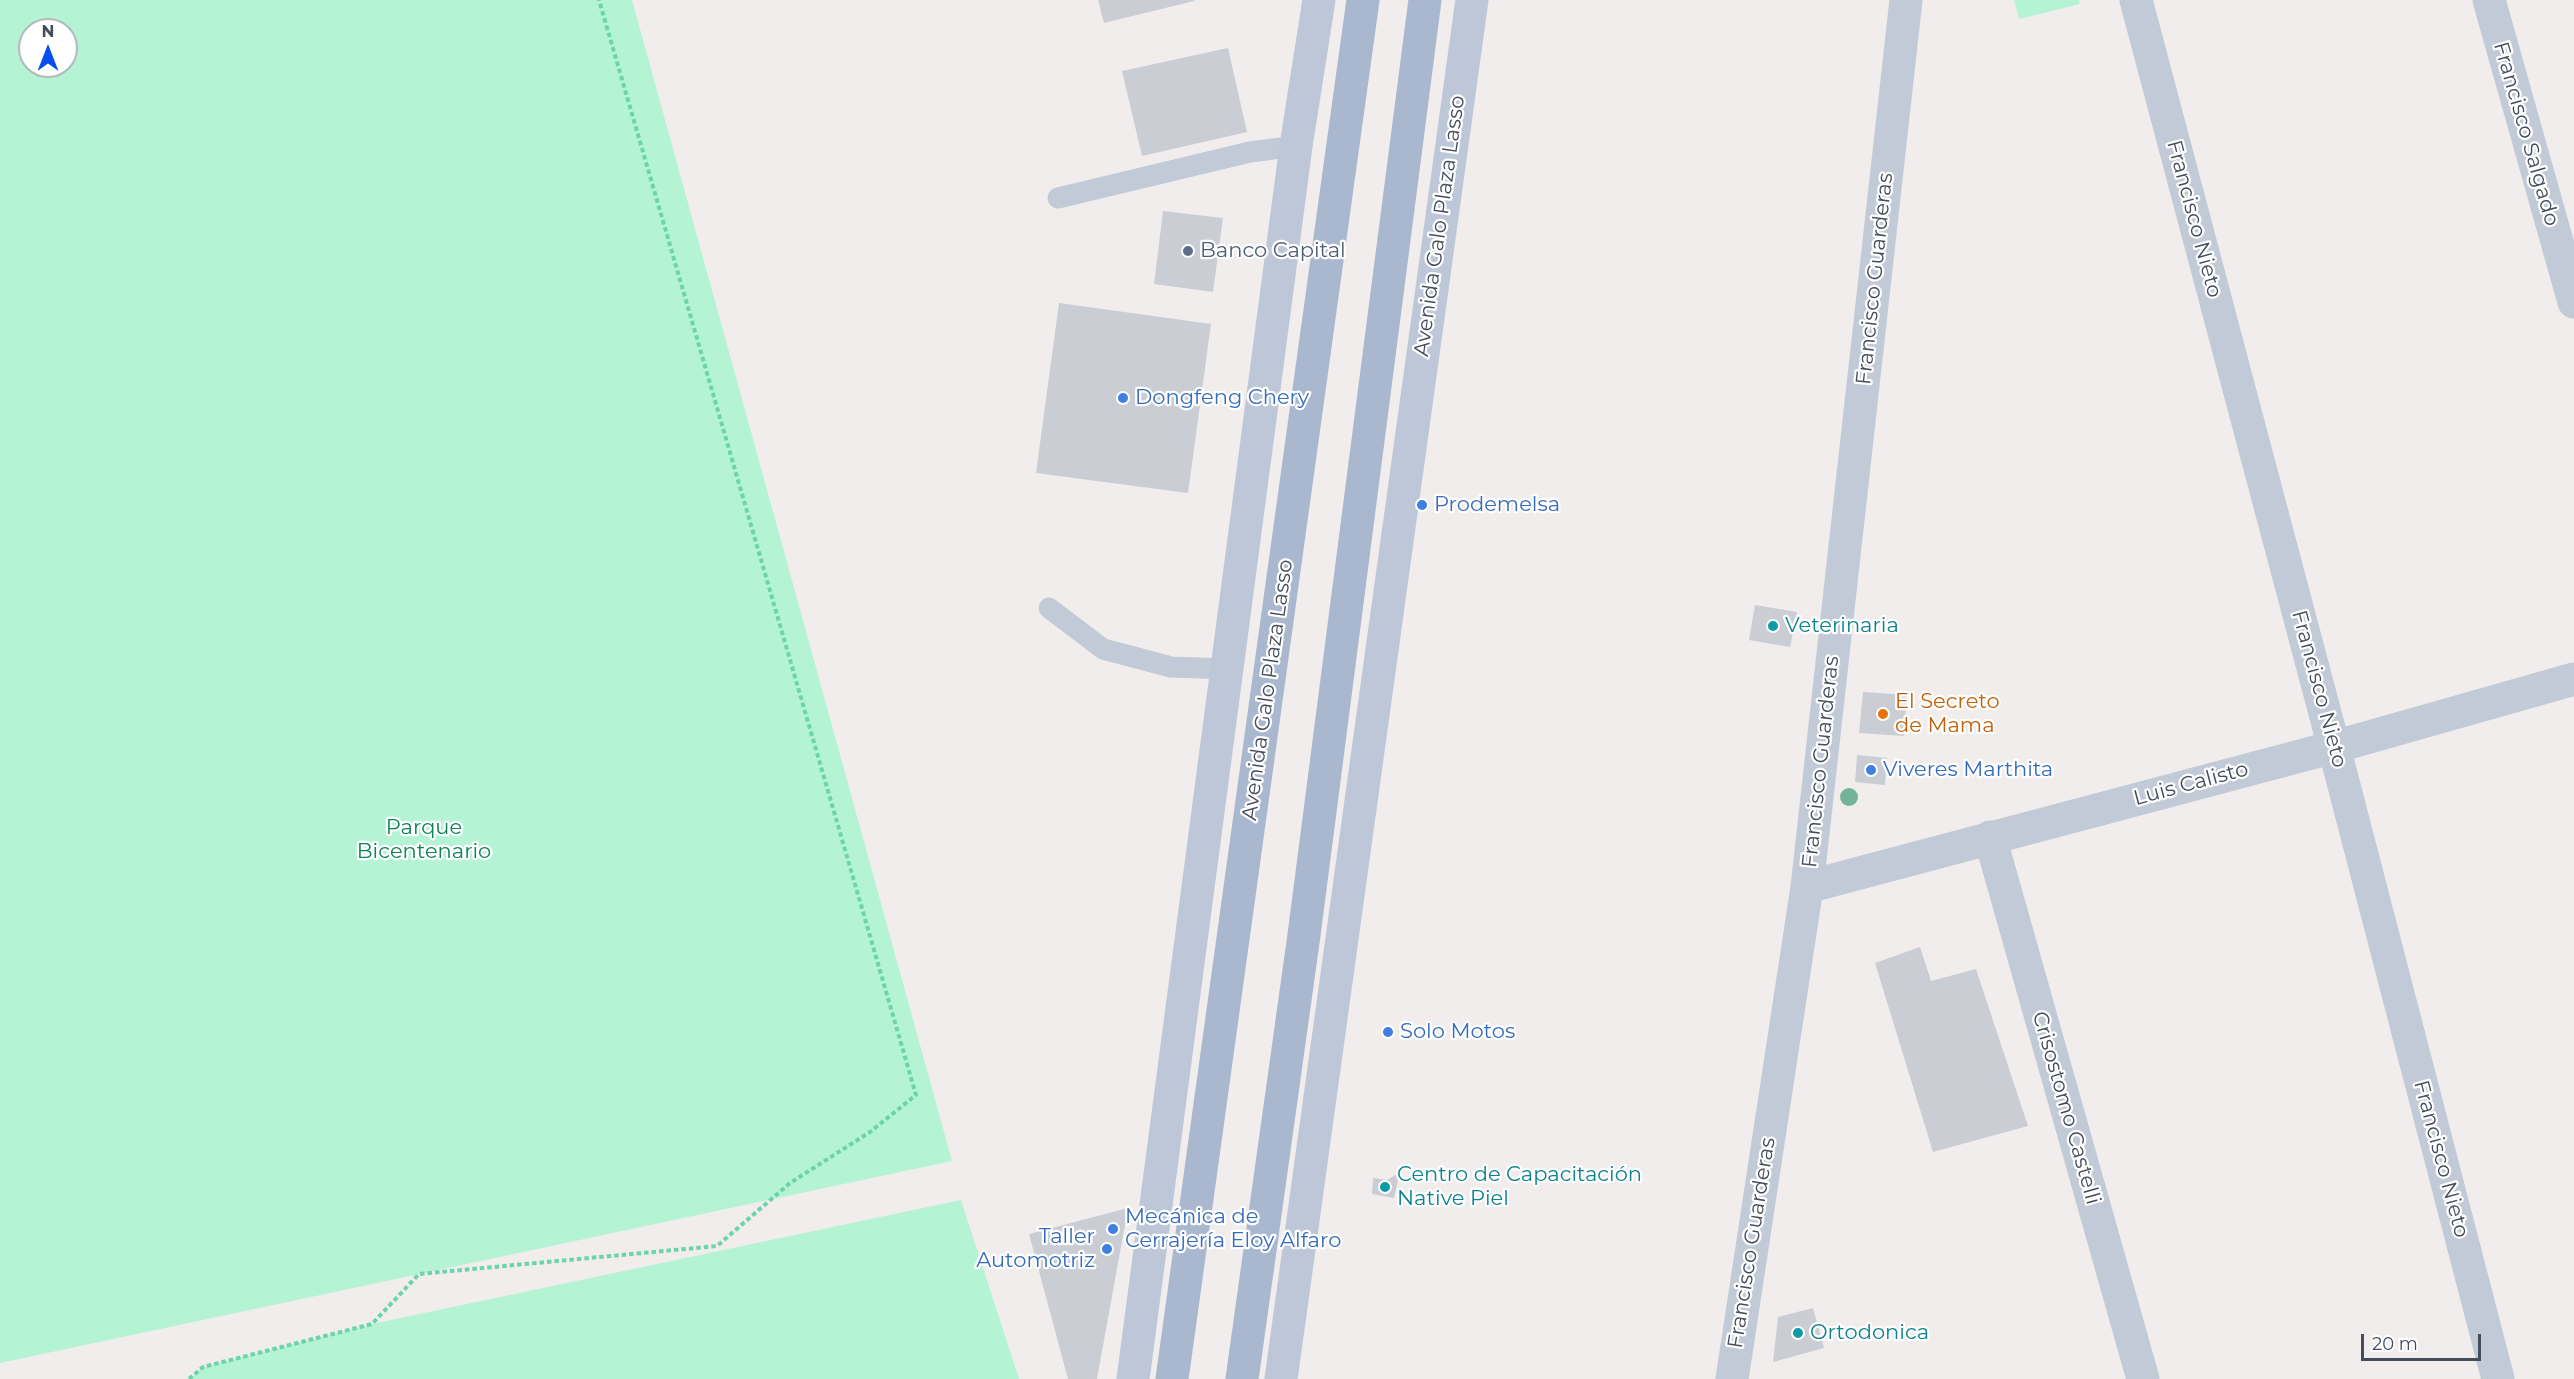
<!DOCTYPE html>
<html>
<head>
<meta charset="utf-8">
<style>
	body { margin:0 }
	#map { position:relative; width:2574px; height:1379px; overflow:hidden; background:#f0edec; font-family:Montserrat,sans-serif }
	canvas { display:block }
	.north { position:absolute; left:18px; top:18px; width:60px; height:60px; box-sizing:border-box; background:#fff; border:2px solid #b4b8be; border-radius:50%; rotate:0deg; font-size:16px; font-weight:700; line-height:24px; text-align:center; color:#434d5c }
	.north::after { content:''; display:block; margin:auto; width:21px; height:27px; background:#084eee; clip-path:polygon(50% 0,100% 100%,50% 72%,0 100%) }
	.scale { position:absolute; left:2361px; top:1334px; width:120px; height:27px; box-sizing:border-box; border:3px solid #434d5c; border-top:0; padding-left:8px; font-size:18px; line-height:21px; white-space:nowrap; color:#434d5c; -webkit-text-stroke:4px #fff; paint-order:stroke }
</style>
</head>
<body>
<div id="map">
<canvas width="2574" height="1379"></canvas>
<div class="north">N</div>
<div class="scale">20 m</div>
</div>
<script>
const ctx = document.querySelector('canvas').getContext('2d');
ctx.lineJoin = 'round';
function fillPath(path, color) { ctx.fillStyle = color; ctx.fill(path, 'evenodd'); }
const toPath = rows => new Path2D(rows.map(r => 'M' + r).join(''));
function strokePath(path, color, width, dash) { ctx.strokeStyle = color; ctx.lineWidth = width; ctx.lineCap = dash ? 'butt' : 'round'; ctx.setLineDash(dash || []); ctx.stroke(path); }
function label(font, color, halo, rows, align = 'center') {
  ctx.font = font + ' Montserrat,sans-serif'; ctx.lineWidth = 4.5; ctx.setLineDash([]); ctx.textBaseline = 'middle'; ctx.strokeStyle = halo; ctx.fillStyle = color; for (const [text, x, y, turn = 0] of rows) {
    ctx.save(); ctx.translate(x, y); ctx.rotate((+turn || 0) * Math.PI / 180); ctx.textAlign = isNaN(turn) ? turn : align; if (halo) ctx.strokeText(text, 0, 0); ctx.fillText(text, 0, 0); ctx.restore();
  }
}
fillPath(toPath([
	[0,0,632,0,952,1161,0,1363],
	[30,30,66,30,66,66,30,66],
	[2014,0,2079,0,2080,4,2019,19],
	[961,1200,1019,1379,189,1379,203,1367,372,1324]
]), '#b5f3d5');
fillPath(toPath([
	[1098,0,1194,0,1194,1,1104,23],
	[1228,48,1247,132,1142,156,1122,71],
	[1163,211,1223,218,1213,292,1154,284],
	[1059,303,1211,324,1188,493,1036,473],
	[1755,605,1797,612,1790,647,1749,640],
	[1863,692,1907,695,1904,736,1859,733],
	[1857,755,1887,758,1885,785,1855,782],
	[1920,947,1931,981,1976,969,2028,1126,1933,1152,1875,963],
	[1400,1172,1394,1198,1372,1194,1373,1178,1387,1180],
	[1128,1208,1097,1379,1068,1379,1029,1234],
	[1813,1308,1824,1348,1773,1362,1778,1317]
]), '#cbcdd5');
strokePath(toPath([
	[189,1379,203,1367,372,1324,419,1274,717,1246,790,1183,870,1132,916,1095,599,0]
]), '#6bd4ad', 4, [4.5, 3]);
strokePath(toPath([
	[1058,198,1250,152,1296,146],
	[1049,608,1103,649,1171,667,1227,669]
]), '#c1cad6', 21);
strokePath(toPath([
	[2136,0,2334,747,2498,1379],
	[2489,0,2574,302],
	[1990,837,2143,1379],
	[1807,887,2334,747,2574,679],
	[1732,1379,1807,887,1906,0]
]), '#c1cad6', 33);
strokePath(toPath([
	[1133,1379,1296,146,1319,0],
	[1281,1379,1472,0]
]), '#bdc7d8', 33);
strokePath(toPath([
	[1172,1379,1363,0],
	[1242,1379,1304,935,1425,0]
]), '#a9b7cf', 33);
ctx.fillStyle = '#74b39b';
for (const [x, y] of [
	[1849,797]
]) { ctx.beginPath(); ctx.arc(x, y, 9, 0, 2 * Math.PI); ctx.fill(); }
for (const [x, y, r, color] of [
	[1188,251,6,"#5c6f8a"],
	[1123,398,6,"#3f7fe0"],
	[1422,505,6,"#3f7fe0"],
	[1773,626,6,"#0f9aa8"],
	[1883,714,6,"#e8710a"],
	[1871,770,6,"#3f7fe0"],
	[1388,1032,6,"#3f7fe0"],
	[1385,1187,6,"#0f9aa8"],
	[1113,1229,6,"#3f7fe0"],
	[1107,1249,6,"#3f7fe0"],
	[1798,1333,6,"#0f9aa8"]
]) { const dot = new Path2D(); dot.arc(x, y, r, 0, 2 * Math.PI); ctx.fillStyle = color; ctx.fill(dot); strokePath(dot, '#fff', 2); }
label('21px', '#434d5c', '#fff', [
	["Francisco Salgado",2526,134,74],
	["Francisco Nieto",2194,219,75],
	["Avenida Galo Plaza Lasso",1440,226,-82],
	["Francisco Guarderas",1875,279,-84],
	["Francisco Nieto",2319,689,75],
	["Avenida Galo Plaza Lasso",1268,690,-82],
	["Francisco Guarderas",1821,762,-84],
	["Luis Calisto",2191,784,-15],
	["Crisostomo Castelli",2066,1108,74],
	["Francisco Nieto",2441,1159,75],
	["Francisco Guarderas",1752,1243,-81]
]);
label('21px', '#4e5e75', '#fff', [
	["Banco Capital",1200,251]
], 'left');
label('21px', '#366cbe', '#fff', [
	["Dongfeng Chery",1135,398],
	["Prodemelsa",1434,505],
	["Viveres Marthita",1883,770],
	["Solo Motos",1400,1032],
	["Mecánica de",1125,1217],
	["Cerrajería Eloy Alfaro",1125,1241],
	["Taller",1095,1237,"right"],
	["Automotriz",1095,1261,"right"]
], 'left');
label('21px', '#0d838f', '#fff', [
	["Veterinaria",1785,626],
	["Centro de Capacitación",1397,1175],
	["Native Piel",1397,1199],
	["Ortodonica",1810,1333]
], 'left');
label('21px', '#c56008', '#fff', [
	["El Secreto",1895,702],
	["de Mama",1895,726]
], 'left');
label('21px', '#0e8358', '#fff', [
	["Parque",424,828],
	["Bicentenario",424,852]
]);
</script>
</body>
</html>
